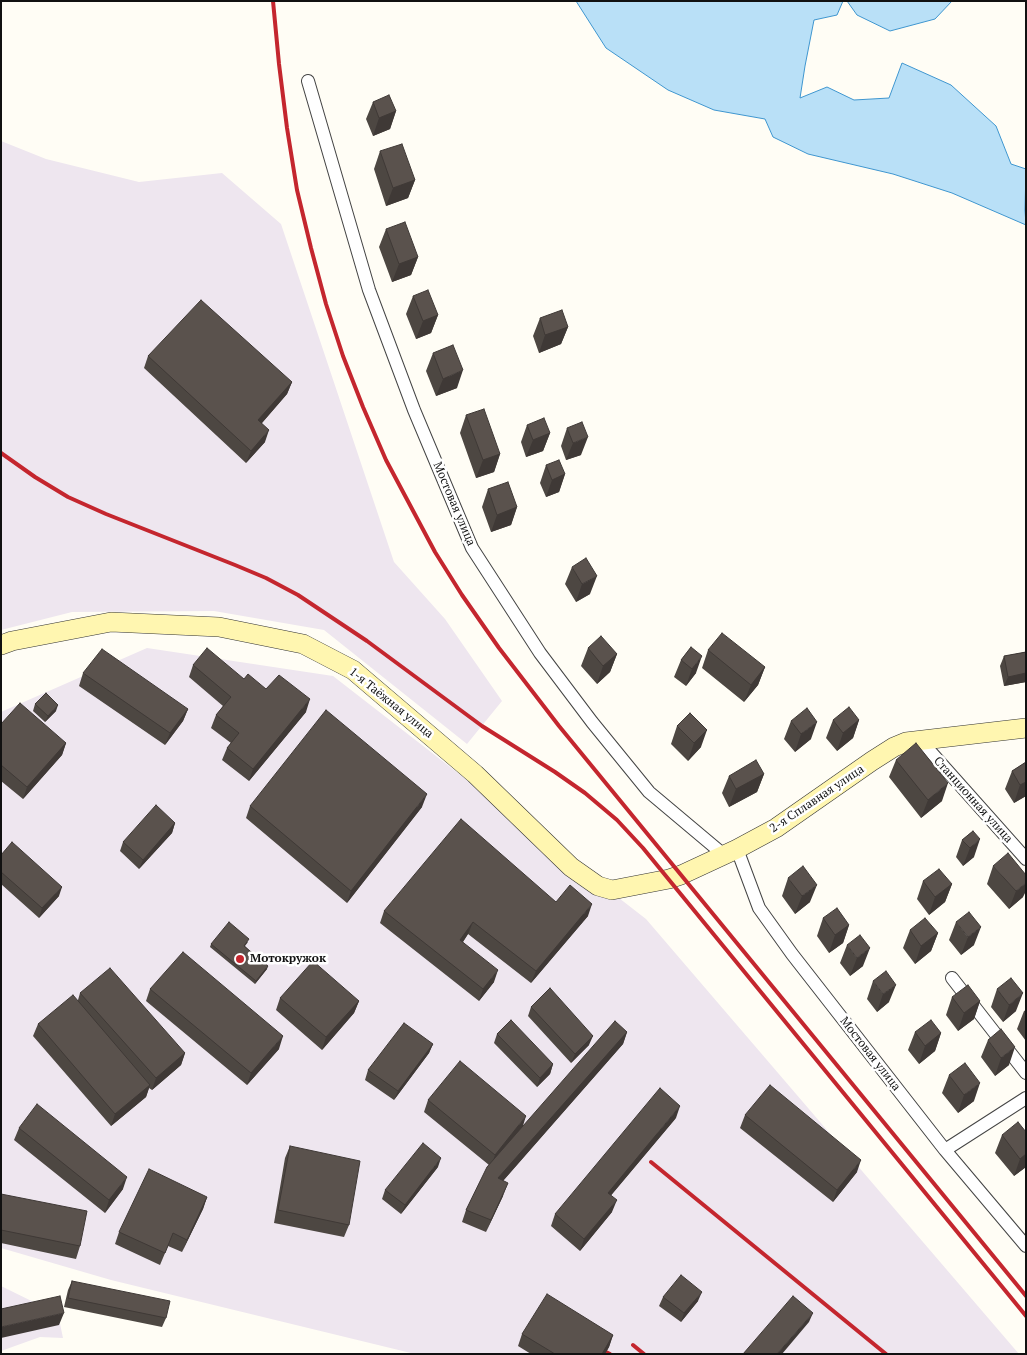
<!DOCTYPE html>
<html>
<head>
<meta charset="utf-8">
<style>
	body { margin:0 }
	#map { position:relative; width:1027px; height:1355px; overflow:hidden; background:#fffdf5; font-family:"PT Serif",serif }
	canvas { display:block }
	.frame { position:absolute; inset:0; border:2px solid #111; pointer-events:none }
</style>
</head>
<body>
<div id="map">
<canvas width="1027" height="1355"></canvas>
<div class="frame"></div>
</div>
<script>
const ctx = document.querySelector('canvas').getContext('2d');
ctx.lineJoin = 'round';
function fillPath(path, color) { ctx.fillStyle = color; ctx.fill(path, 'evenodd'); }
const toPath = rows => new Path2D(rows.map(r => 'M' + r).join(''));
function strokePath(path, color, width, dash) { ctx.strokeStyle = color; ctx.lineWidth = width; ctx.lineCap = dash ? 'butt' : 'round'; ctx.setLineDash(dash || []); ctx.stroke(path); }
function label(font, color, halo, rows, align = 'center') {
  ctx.font = font + ' "PT Serif",serif'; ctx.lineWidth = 5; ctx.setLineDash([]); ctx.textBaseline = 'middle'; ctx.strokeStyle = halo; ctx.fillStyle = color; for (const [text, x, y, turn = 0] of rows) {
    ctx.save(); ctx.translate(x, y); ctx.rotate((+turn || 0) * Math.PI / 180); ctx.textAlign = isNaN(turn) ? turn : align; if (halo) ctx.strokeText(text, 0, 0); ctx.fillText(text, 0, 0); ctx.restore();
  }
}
fillPath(toPath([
	[1,141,46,159,139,182,222,173,281,224,394,562,445,619,502,701,467,744,324,630,214,611,72,612,1,630],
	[147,648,333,676,646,919,1019,1354,415,1354,111,1280,1,1248,1,712],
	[1,1286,58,1314,63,1338,40,1337,1,1351]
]), '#eee6ef');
const water = toPath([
	[576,1,843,1,837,15,814,20,805,66,800,98,827,87,854,100,889,98,902,63,951,85,996,126,1011,164,1026,169,1025,210,1026,225,952,193,893,174,808,154,773,137,765,119,714,110,668,90,606,48,576,1],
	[847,1,952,1,935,19,890,31,857,15,847,1]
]);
fillPath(water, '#b9e0f7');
strokePath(water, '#3f96cf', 1);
const street = toPath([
	[308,81,369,290,414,410,472,548,540,653,592,722,649,792,724,855],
	[920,740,1026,859],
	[737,849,759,908,792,954,945,1150,1026,1246],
	[952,978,1026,1073],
	[945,1150,1026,1098]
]);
const secondary = toPath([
	[1,645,12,641,111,622,219,627,303,644,353,670,475,774,571,867,598,886,612,890,669,879,681,875,737,849,776,828,872,761,894,747,906,742,1026,728]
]);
strokePath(street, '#444', 14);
strokePath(secondary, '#333', 20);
strokePath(street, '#fff', 12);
strokePath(secondary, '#fff6b0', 19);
strokePath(toPath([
	[273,1,279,64,287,128,297,190,311,248,326,304,343,356,363,407,386,460,435,552,462,595,499,648,559,726,1026,1296],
	[1,453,35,477,68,497,106,514,235,565,266,578,298,595,367,641,482,726,555,772,585,793,617,820,643,848,1026,1316],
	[651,1162,886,1354],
	[633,1345,644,1354],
	[606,1352,610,1354]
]), '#c4262e', 4);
fillPath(toPath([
	[373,102,396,111,390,129,373,136,366,119],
	[380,151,415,180,408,198,386,206,374,169],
	[386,229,418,257,411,275,392,282,379,247],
	[413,296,438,315,431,333,416,339,406,314],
	[540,318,568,327,561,344,539,353,533,336],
	[433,353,457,388,436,396,426,371],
	[148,356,292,382,287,394,262,423,265,442,246,463,144,368],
	[466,415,500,454,494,472,476,478,460,433],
	[527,425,550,433,543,451,526,457,521,442],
	[567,428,581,455,566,460,561,446],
	[546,465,565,474,559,492,546,497,540,483],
	[488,489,517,507,511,525,491,532,482,507],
	[572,567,590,594,576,602,565,584],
	[691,647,696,673,686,686,674,677,681,660],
	[588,648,617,654,610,672,597,684,581,666],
	[708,650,765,667,758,685,744,702,702,668],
	[1026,652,1026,682,1004,686,1000,666,1004,656],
	[193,665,244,679,266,689,306,712,249,781,222,760,227,748,231,743,211,728,216,715,223,706,189,677],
	[83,673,188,709,183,721,165,745,79,686],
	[35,704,56,711,45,722,33,711],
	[833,720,859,720,853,738,837,751,826,738],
	[791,721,811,739,795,752,784,739],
	[1,724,66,743,62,755,23,799,1,781],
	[677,726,701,747,688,761,671,744],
	[896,760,942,801,921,818,889,777],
	[1026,762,1026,796,1014,803,1005,789,1012,771],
	[764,774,757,792,729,807,722,793,729,776],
	[250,806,422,807,347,903,246,818],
	[175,823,172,833,139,869,120,851,123,842],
	[973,831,974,857,963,866,956,857,962,840],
	[1,855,59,896,39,918,1,884],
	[993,866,1023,897,1009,909,987,884],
	[788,878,810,902,795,914,782,896],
	[923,881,952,884,945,902,929,915,917,899],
	[556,902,588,916,531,983,468,934,463,942,494,982,479,1001,380,923,384,911],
	[823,918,849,925,843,943,829,953,817,936],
	[956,922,974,945,961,955,949,940],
	[910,930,938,933,931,951,915,964,903,948],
	[248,942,245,946,267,969,255,984,210,947,211,944],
	[847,945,863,966,850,976,840,963],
	[873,981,889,1002,877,1012,867,999],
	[150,989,279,1049,247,1085,146,1001],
	[997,989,1016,1011,1003,1022,991,1007],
	[80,993,185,1053,181,1065,152,1090,149,1088,146,1097,111,1126,33,1036,38,1024,78,1000],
	[952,997,980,1001,974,1019,958,1031,946,1015],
	[280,998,359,1001,354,1013,322,1050,276,1010],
	[531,1007,589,1045,571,1063,528,1016],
	[1026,1010,1026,1041,1017,1029,1024,1011],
	[627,1032,623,1044,503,1181,503,1196,486,1232,462,1222,466,1210,489,1165,424,1112,428,1100,522,1127],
	[915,1032,941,1033,935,1051,919,1064,908,1050],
	[497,1034,553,1064,550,1074,537,1087,494,1043],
	[988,1040,1009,1065,995,1076,981,1057],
	[433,1044,429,1053,394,1100,365,1080,368,1070],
	[949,1075,974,1101,958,1113,942,1093],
	[745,1115,857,1172,833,1202,740,1128],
	[676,1118,611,1195,612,1212,580,1251,551,1226,555,1214],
	[19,1128,123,1189,105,1213,14,1140],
	[1026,1132,1026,1167,1014,1176,995,1153,1002,1135],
	[290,1146,349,1225,344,1237,274,1223,285,1158],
	[438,1167,401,1214,382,1199,385,1190],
	[1,1194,80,1246,76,1259,1,1243],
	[207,1197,203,1209,182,1252,168,1246,160,1265,115,1244,119,1232],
	[72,1281,166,1318,162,1327,64,1307,68,1290],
	[663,1297,698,1301,681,1322,659,1306],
	[522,1334,613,1335,609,1347,605,1354,531,1354,518,1346]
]), '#4d4742');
fillPath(toPath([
	[396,111,390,129,373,136,379,118],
	[415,180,408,198,386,206,393,188],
	[418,257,411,275,392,282,399,264],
	[438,315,431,333,416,339,423,321],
	[568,327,561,344,539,353,545,335],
	[463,370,457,388,436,396,443,379],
	[292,382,287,394,254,432,258,420],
	[269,430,265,442,246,463,251,451],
	[550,433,543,451,526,457,533,440],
	[588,437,581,455,566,460,573,443],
	[500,454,494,472,476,478,483,460],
	[565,474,559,492,546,497,552,480],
	[517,507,511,525,491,532,497,515],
	[597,576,590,594,576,602,582,584],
	[617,654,610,672,597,684,603,666],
	[702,656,696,673,686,686,692,669],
	[765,667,758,685,744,702,751,685],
	[1026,673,1026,682,1004,686,1008,677],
	[310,699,306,712,249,781,253,769],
	[58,705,56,711,45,722,48,716],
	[188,709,183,721,165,745,170,733],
	[859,720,853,738,837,751,843,733],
	[817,722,811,739,795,752,801,734],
	[707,730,701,747,688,761,694,743],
	[66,743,62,755,23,799,27,787],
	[764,774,757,792,729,807,736,789],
	[1026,782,1026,796,1014,803,1020,785],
	[948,783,942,801,921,818,928,800],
	[427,794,422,807,347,903,351,891],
	[175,823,172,833,139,869,143,860],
	[980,839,974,857,963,866,970,848],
	[1026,883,1026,891,1023,897,1009,909,1016,891],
	[952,884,945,902,929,915,935,897],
	[817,885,810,902,795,914,802,896],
	[62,887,59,896,39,918,42,908],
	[592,904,588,916,531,983,536,971],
	[473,922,468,934,456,952,460,940],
	[849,925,843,943,829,953,835,935],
	[981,927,974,945,961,955,968,937],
	[938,933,931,951,915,964,921,946],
	[870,948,863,966,850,976,857,958],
	[268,966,267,969,255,984,256,981],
	[498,970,494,982,479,1001,483,989],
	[896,985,889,1002,877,1012,883,994],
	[1023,993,1016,1011,1003,1022,1009,1005],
	[359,1001,354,1013,322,1050,326,1037],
	[980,1001,974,1019,958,1031,964,1013],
	[627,1032,623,1044,494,1191,498,1178],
	[941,1033,935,1051,919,1064,925,1046],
	[283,1036,279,1049,247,1085,251,1073],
	[593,1036,589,1045,571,1063,575,1054],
	[433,1044,429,1053,394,1100,398,1091],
	[1015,1047,1009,1065,995,1076,1001,1058],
	[185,1053,181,1065,152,1090,156,1078],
	[553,1064,550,1074,537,1087,540,1078],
	[980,1083,974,1101,958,1113,964,1095],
	[150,1085,146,1097,111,1126,115,1114],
	[680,1106,676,1118,603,1205,608,1193],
	[526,1116,522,1129,491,1167,495,1155],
	[1026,1154,1026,1167,1014,1176,1020,1159],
	[441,1158,438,1167,401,1214,405,1205],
	[861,1160,857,1172,833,1202,837,1190],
	[127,1177,123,1189,105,1213,109,1200],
	[508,1183,503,1196,486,1232,491,1220],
	[207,1197,203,1209,182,1252,187,1240],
	[617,1200,612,1212,580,1251,584,1239],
	[702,1292,698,1301,681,1322,684,1313],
	[64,1313,59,1325,1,1338,1,1327],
	[813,1313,809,1322,782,1354,777,1354],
	[613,1335,609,1347,605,1354,602,1354]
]), '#3f3936');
const building = toPath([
	[389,95,396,111,379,118,373,102,389,95],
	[402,144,415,180,393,188,380,151,402,144],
	[405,222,418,257,399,264,386,229,405,222],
	[428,290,438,315,423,321,413,296,428,290],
	[201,300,292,382,258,420,269,430,251,451,148,356,201,300],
	[562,310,568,327,545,335,540,318,562,310],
	[453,345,463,370,443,379,433,353,453,345],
	[484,409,500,454,483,460,466,415,484,409],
	[544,418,550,433,533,440,527,425,544,418],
	[582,422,588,437,573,443,567,428,582,422],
	[559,460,565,474,552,480,546,465,559,460],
	[508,482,517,507,497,515,488,489,508,482],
	[586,558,597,576,582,584,572,567,586,558],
	[722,633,765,667,751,685,708,650,722,633],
	[601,636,617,654,603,666,588,648,601,636],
	[691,647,702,656,692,669,681,660,691,647],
	[207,648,244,679,248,674,266,689,279,675,310,699,253,769,227,748,239,733,216,715,231,697,193,665,207,648],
	[102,649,188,709,170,733,83,673,102,649],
	[1026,652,1026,673,1008,677,1004,656,1026,652],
	[46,693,58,705,48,716,35,704,46,693],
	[20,703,66,743,27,787,1,765,1,724,20,703],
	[849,707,859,720,843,733,833,720,849,707],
	[807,708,817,722,801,734,791,721,807,708],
	[326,710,427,794,351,891,250,806,326,710],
	[690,713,707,730,694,743,677,726,690,713],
	[916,743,948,783,928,800,896,760,916,743],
	[756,760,764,774,736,789,729,776,756,760],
	[1026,762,1026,782,1020,785,1012,771,1026,762],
	[156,805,175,823,143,860,123,842,156,805],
	[461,819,556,902,570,885,592,904,536,971,473,922,460,940,498,970,483,989,384,911,461,819],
	[973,831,980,839,970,848,962,840,973,831],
	[12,842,62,887,42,908,1,872,1,855,12,842],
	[1008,853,1026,875,1026,883,1016,891,993,866,1008,853],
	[803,866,817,885,802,896,788,878,803,866],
	[939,869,952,884,935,897,923,881,939,869],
	[837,908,849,925,835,935,823,918,837,908],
	[969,912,981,927,968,937,956,922,969,912],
	[925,918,938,933,921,946,910,930,925,918],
	[229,922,249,939,244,946,268,966,256,981,211,944,229,922],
	[860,935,870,948,857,958,847,945,860,935],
	[183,952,283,1036,251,1073,150,989,183,952],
	[313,961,359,1001,326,1037,280,998,313,961],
	[110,968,185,1053,156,1078,80,993,110,968],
	[886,971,896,985,883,994,873,981,886,971],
	[1011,978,1023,993,1009,1005,997,989,1011,978],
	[968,985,980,1001,964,1013,952,997,968,985],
	[550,988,593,1036,575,1054,531,1007,550,988],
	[73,995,150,1085,115,1114,38,1024,73,995],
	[511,1020,553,1064,540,1078,497,1034,511,1020],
	[931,1020,941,1033,925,1046,915,1032,931,1020],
	[615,1021,627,1032,498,1178,508,1183,491,1220,466,1210,487,1167,615,1021],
	[404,1023,433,1044,398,1091,368,1070,404,1023],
	[1001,1029,1015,1047,1001,1058,988,1040,1001,1029],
	[460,1061,526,1116,495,1155,428,1100,460,1061],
	[965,1063,980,1083,964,1095,949,1075,965,1063],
	[770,1085,861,1160,837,1190,745,1115,770,1085],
	[660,1088,680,1106,608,1193,617,1200,584,1239,555,1214,660,1088],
	[37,1104,127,1177,109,1200,19,1128,37,1104],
	[1018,1122,1026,1132,1026,1154,1020,1159,1002,1135,1018,1122],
	[423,1143,441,1158,405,1205,385,1190,423,1143],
	[290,1146,360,1161,349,1225,278,1210,290,1146],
	[149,1169,207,1197,187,1240,173,1233,165,1253,119,1232,149,1169],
	[1,1194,87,1211,80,1246,1,1230,1,1194],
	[681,1275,702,1292,684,1313,663,1297,681,1275],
	[72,1281,170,1301,166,1318,68,1298,72,1281],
	[547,1294,613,1335,602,1354,555,1354,522,1334,547,1294],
	[60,1296,64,1313,1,1327,1,1309,60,1296],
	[793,1296,813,1313,777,1354,743,1354,793,1296]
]);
fillPath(building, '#5a524d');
strokePath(building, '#3f3936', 1);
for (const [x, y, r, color] of [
	[240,959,5,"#c4262e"]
]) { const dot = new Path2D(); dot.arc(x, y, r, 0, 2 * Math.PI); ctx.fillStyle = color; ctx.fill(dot); strokePath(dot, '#fff', 2); }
label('12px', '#111', '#fff', [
	["Мостовая улица",454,504,67],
	["1-я Таёжная улица",391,703,39],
	["2-я Сплавная улица",817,799,-34],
	["Станционная улица",973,800,48],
	["Мостовая улица",870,1054,52]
]);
label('bold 12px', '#111', '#fff', [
	["Мотокружок",250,959]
], 'left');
</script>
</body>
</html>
